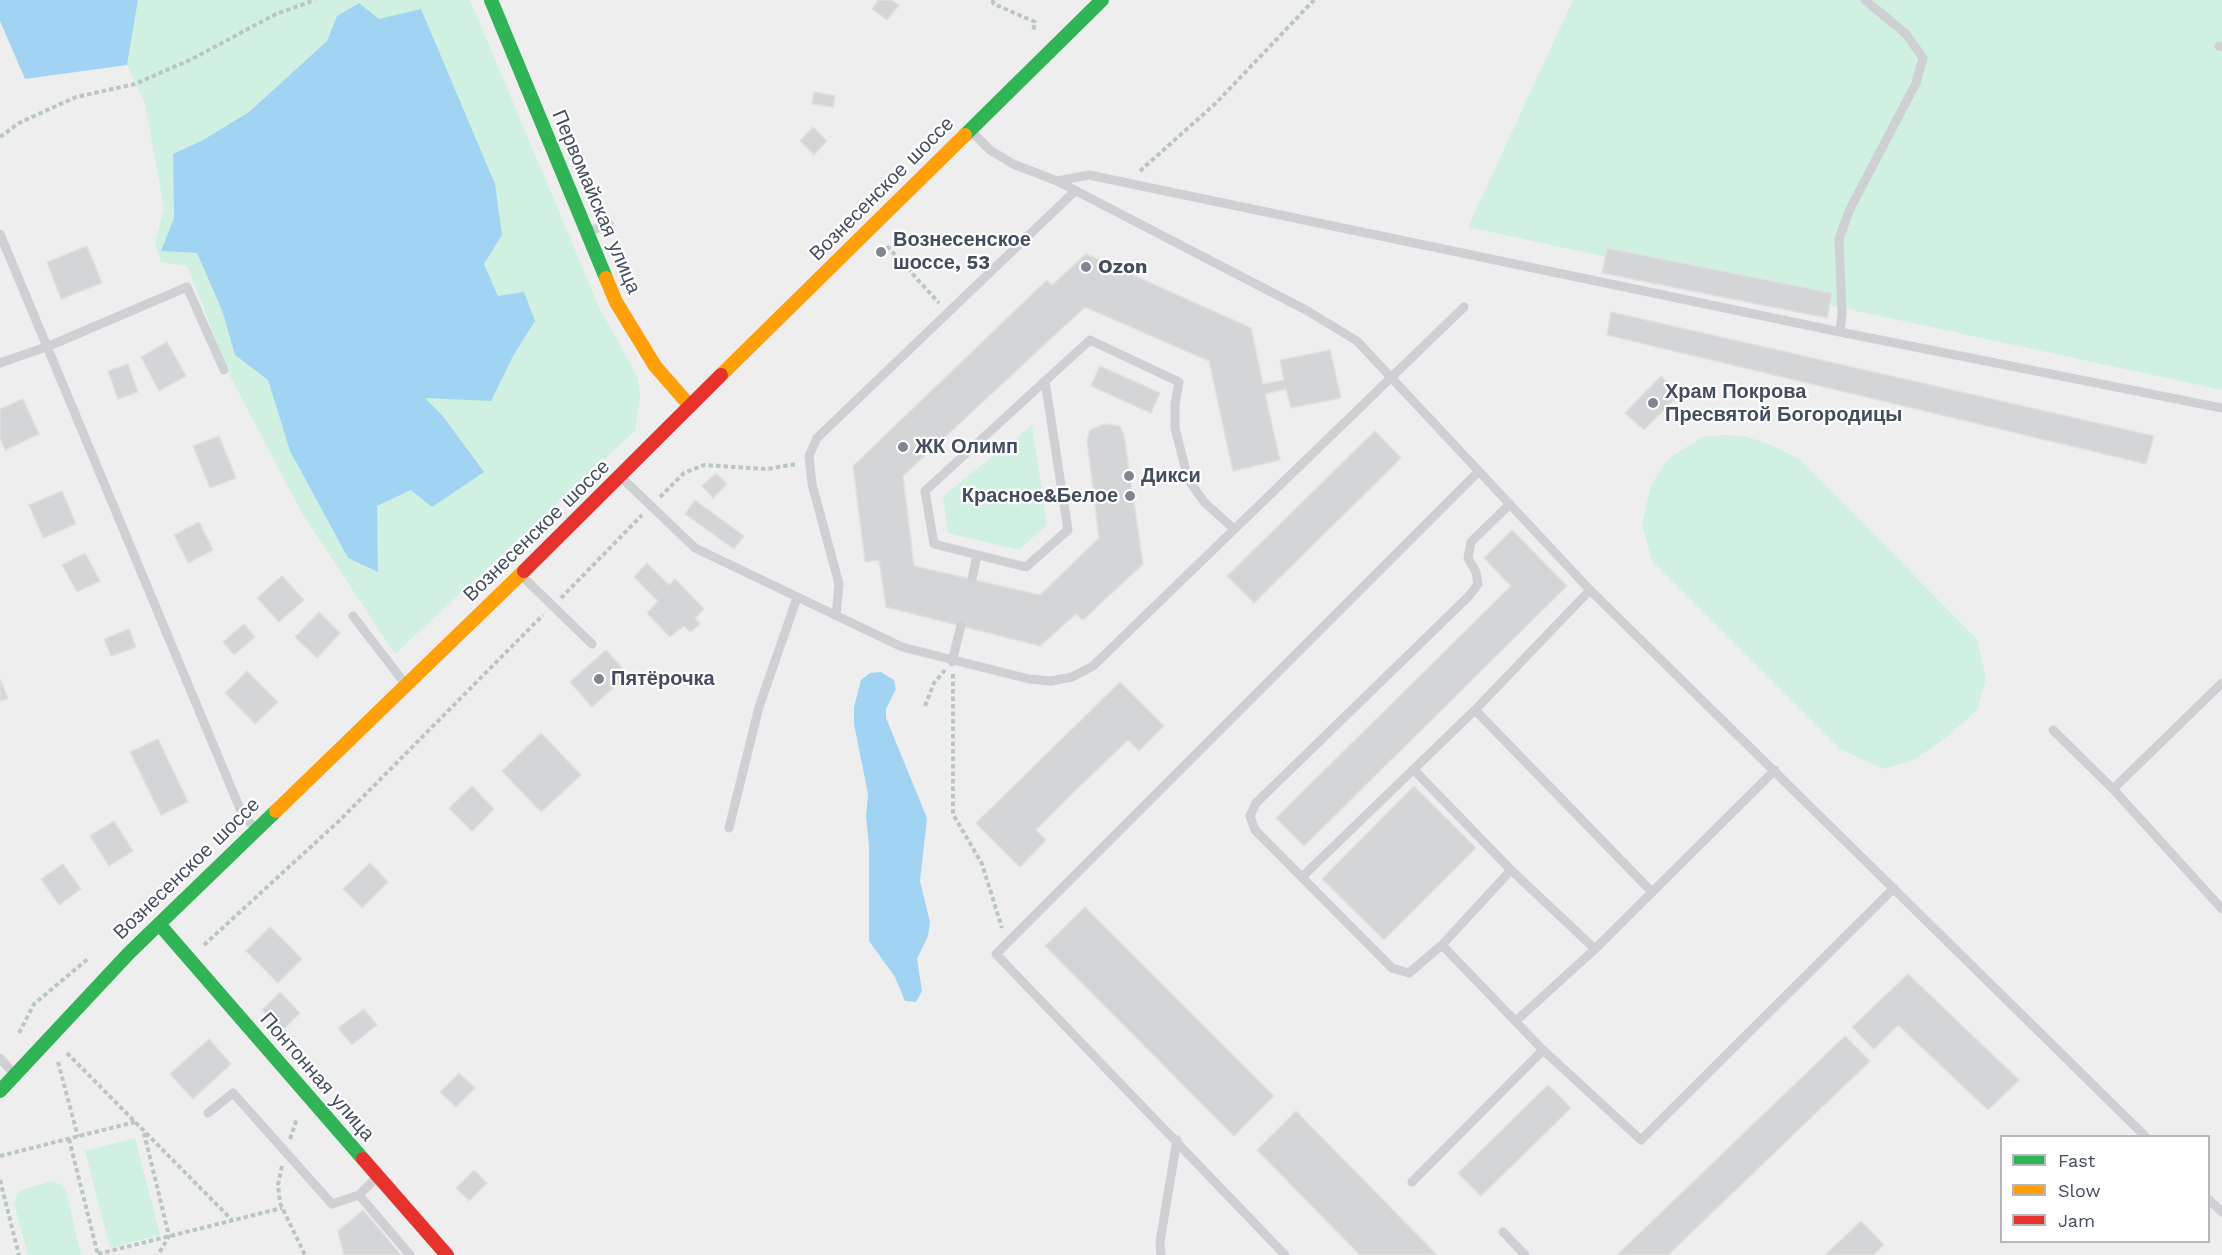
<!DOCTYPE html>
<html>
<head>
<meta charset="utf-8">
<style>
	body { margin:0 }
	#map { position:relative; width:2222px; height:1255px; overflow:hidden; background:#efeeee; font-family:"Work Sans",sans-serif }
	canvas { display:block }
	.legend { position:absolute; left:2000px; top:1135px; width:210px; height:108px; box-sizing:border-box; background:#fff; border:2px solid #b4b8be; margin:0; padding:8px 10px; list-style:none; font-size:18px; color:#444d5d }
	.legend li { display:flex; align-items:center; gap:12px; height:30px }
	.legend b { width:30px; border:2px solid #b4b8be }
</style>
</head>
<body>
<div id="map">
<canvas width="2222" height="1255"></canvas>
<ul class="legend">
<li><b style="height:8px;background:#30b455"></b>Fast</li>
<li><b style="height:8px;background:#ff9f0a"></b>Slow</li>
<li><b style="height:8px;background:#e5322d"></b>Jam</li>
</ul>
</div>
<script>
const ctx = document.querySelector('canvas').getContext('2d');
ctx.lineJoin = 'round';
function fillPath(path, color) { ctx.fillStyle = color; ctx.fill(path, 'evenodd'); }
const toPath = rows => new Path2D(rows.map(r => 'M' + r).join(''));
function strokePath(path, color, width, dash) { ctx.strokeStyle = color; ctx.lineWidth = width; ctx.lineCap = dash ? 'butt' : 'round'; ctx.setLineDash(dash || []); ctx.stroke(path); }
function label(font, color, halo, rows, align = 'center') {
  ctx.font = font + ' "Work Sans",sans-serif'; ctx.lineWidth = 4.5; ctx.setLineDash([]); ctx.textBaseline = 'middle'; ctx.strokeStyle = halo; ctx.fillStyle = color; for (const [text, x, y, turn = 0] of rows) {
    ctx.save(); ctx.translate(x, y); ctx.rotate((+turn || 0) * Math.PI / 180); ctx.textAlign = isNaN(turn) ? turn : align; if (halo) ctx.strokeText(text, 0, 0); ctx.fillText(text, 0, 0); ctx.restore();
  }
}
fillPath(toPath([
	[138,0,470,0,599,307,638,378,640,398,635,431,395,654,303,515,231,378,187,266,161,262,155,243,164,208,145,104,127,65],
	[359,3,379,19,498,296,535,321,513,356,424,397,442,415,411,490,376,506,378,572,348,558,290,451,268,380,235,354,223,313,197,253,162,251,174,218,173,154,203,140,249,112,327,41,337,16],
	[1573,0,2222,0,2222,390,1468,227],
	[1032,425,1047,525,1019,550,948,533,943,496],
	[1724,435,1744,436,1769,444,1799,459,1977,639,1986,678,1977,710,1944,739,1912,761,1882,769,1839,748,1652,561,1642,524,1651,485,1668,459,1702,437],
	[135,1138,160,1235,110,1248,85,1151],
	[51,1181,60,1184,66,1190,81,1255,28,1255,14,1204,16,1196,22,1190]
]), '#d0f1e2');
fillPath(toPath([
	[0,0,138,0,127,65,25,79,0,21],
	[359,3,379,19,421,9,495,184,502,235,484,264,498,296,524,292,535,321,513,356,491,401,425,398,442,415,484,472,432,507,411,490,377,506,378,572,348,558,290,451,268,380,235,355,223,313,197,253,161,251,174,218,173,154,203,140,249,112,327,41,337,16],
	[881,672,894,680,896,689,886,709,886,718,927,818,920,881,930,922,928,936,917,959,922,991,916,1002,905,1001,895,977,869,941,869,846,866,817,868,794,854,724,854,707,861,680,870,673]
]), '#a1d4f2');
const building = toPath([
	[878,0,892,0,899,5,887,20,872,9,878,0],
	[814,92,835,96,833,107,812,104,814,92],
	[813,127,827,141,814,155,800,141,813,127],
	[87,246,102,283,61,299,47,262,87,246],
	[1607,248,1832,293,1827,318,1602,273,1607,248],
	[1086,254,1251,328,1263,384,1284,380,1280,360,1330,350,1341,398,1291,408,1286,389,1265,394,1280,460,1233,471,1209,361,1085,307,903,476,914,566,1040,595,1099,538,1087,440,1090,430,1105,424,1120,426,1124,435,1143,564,1083,620,1076,614,1040,646,886,607,879,560,865,562,853,466,1047,280,1052,285,1086,254],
	[1611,312,2154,436,2146,464,1607,335,1611,312],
	[167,342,186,376,159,391,141,357,167,342],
	[128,364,138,392,118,399,108,371,128,364],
	[1100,366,1160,393,1151,413,1091,386,1100,366],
	[1661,376,1680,394,1644,430,1625,413,1661,376],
	[23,399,39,434,5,450,0,438,0,409,23,399],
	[1375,431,1401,458,1254,603,1227,576,1375,431],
	[219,436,236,478,210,488,193,446,219,436],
	[716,473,727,484,713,498,702,486,716,473],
	[62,491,76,524,43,538,29,505,62,491],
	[695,500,744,536,734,549,685,514,695,500],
	[199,522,213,550,188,563,174,535,199,522],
	[1512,530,1567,586,1304,846,1276,818,1511,586,1484,558,1512,530],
	[85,553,100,581,77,592,62,565,85,553],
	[647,563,669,585,675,579,704,609,695,618,700,624,690,632,684,626,670,637,647,613,658,601,634,577,647,563],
	[282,576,304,600,279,622,257,598,282,576],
	[319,612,340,633,317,658,295,637,319,612],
	[244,624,255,637,234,655,223,642,244,624],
	[129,629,136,647,111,656,104,639,129,629],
	[606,650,628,675,592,707,570,682,606,650],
	[247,671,278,702,255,724,225,693,247,671],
	[0,679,8,698,0,701,0,679],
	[1120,682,1164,726,1139,751,1128,740,1080,786,1036,830,1046,840,1020,867,976,823,1120,682],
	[541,733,581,775,541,812,502,771,541,733],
	[158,739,188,802,161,815,130,752,158,739],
	[472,786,494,809,472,831,449,808,472,786],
	[1414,786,1476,848,1384,940,1322,879,1414,786],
	[114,821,133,851,109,866,90,836,114,821],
	[370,863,388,882,362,908,343,889,370,863],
	[63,864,81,889,59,905,41,879,63,864],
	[1085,907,1274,1096,1234,1136,1045,946,1085,907],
	[270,927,302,959,278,983,246,951,270,927],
	[1908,974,2019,1080,1988,1110,1898,1025,1874,1049,1852,1027,1908,974],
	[280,992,300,1013,282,1031,262,1010,280,992],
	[364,1009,377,1025,352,1045,338,1028,364,1009],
	[1845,1036,1870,1061,1668,1255,1617,1255,1845,1036],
	[209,1039,231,1064,193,1099,170,1074,209,1039],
	[459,1073,475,1088,456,1107,440,1092,459,1073],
	[1548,1085,1571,1108,1481,1196,1458,1173,1548,1085],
	[1296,1111,1437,1255,1360,1255,1257,1150,1296,1111],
	[474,1170,487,1183,469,1201,456,1188,474,1170],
	[363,1210,401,1255,344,1255,338,1231,363,1210],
	[1861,1221,1884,1245,1873,1255,1825,1255,1861,1221]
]);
fillPath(building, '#d4d5d7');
strokePath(building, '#e0e0e1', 1.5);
strokePath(toPath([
	[992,0,994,4,1035,22,1033,32],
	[0,137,19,123,76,97,135,84,192,59,276,14,315,0],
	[1140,171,1216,103,1314,0],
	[887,246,939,303],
	[660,497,684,473,704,465,767,469,797,464],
	[561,598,642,515],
	[953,674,953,814,982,864,1002,928],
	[925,706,934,683,945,670],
	[204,945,340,820,543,615],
	[19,1033,34,1004,89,958],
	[67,1053,232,1220],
	[58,1062,78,1137],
	[144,1133,169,1236,158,1255],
	[69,1139,98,1255],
	[290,1139,297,1118],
	[0,1156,135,1122],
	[282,1166,278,1185,280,1203,305,1255],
	[0,1180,19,1255],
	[98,1254,282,1208]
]), '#b9c6c4', 4, [4.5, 3]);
strokePath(toPath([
	[2219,46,2222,47],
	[974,134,990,150,1013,164,1057,181,1306,310,1357,341,1590,590,2145,1136],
	[1057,181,1089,175,1840,332,2222,408],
	[587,232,609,224],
	[0,234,243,816,254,826],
	[1840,332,1842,314,1839,239,1850,209,1916,83,1923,58,1906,34,1865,0],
	[0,363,49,346,187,287,224,370],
	[1045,381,1068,530,1026,567,934,544,925,491,1045,381,1090,340,1179,382,1175,404,1175,428,1188,479,1204,502,1234,529],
	[623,479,695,548,902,647,1029,679,1051,681,1072,677,1093,666,1464,307],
	[1510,504,1471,542,1468,558,1476,572,1478,584,1469,596,1256,803,1250,816,1255,830,1392,968,1409,973,1442,945,1511,870],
	[524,578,592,644],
	[972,579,977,555],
	[353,616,403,681],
	[836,616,839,584,812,484,809,456,817,438,1075,191],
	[952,662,961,625],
	[1475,710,1651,891],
	[2053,730,2113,789,2222,909],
	[1414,770,1511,870,1595,949],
	[2113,789,2222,683],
	[729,828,759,707,797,598],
	[1302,877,1475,710,1590,590],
	[1442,945,1543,1050,1641,1140,1894,888],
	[1517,1020,1595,949,1775,770],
	[0,1058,12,1072],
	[208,1113,233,1093,332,1204,359,1195],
	[376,1178,359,1195,410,1255],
	[1412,1182,1543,1050],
	[2208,1199,2222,1212],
	[1503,1232,1525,1255],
	[1161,1255,1160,1242,1177,1140],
	[1285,1255,996,954,1478,472]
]), '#ced0d4', 9);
strokePath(toPath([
	[491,0,606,278],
	[965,135,1102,0],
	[159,924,363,1159],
	[0,1091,129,953,276,811]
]), '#30b455', 14);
strokePath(toPath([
	[606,278,616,302,655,366,690,406],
	[721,375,965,135],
	[276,811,524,571]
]), '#ff9f0a', 14);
strokePath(toPath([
	[524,571,721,375],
	[363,1159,447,1255]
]), '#e5322d', 14);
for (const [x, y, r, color] of [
	[881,252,6,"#808590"],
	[1086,267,6,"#808590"],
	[1653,403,6,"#808590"],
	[903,447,6,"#808590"],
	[1129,476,6,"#808590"],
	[1130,496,6,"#808590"],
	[599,679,6,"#808590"]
]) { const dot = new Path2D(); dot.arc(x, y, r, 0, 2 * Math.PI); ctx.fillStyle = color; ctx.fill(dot); strokePath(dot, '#fff', 2); }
label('20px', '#444d5d', '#fff', [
	["Вознесенское шоссе",882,189,-45],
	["Первомайская улица",596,202,67],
	["Вознесенское шоссе",537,531,-44],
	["Вознесенское шоссе",187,869,-44],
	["Понтонная улица",317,1077,49]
]);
label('bold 20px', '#444d5d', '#fff', [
	["Вознесенское",893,240],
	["шоссе, 53",893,263],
	["Ozon",1098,267],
	["Храм Покрова",1665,392],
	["Пресвятой Богородицы",1665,415],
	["ЖК Олимп",915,447],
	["Дикси",1141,476],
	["Красное&Белое",1118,496,"right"],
	["Пятёрочка",611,679]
], 'left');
</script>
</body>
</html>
